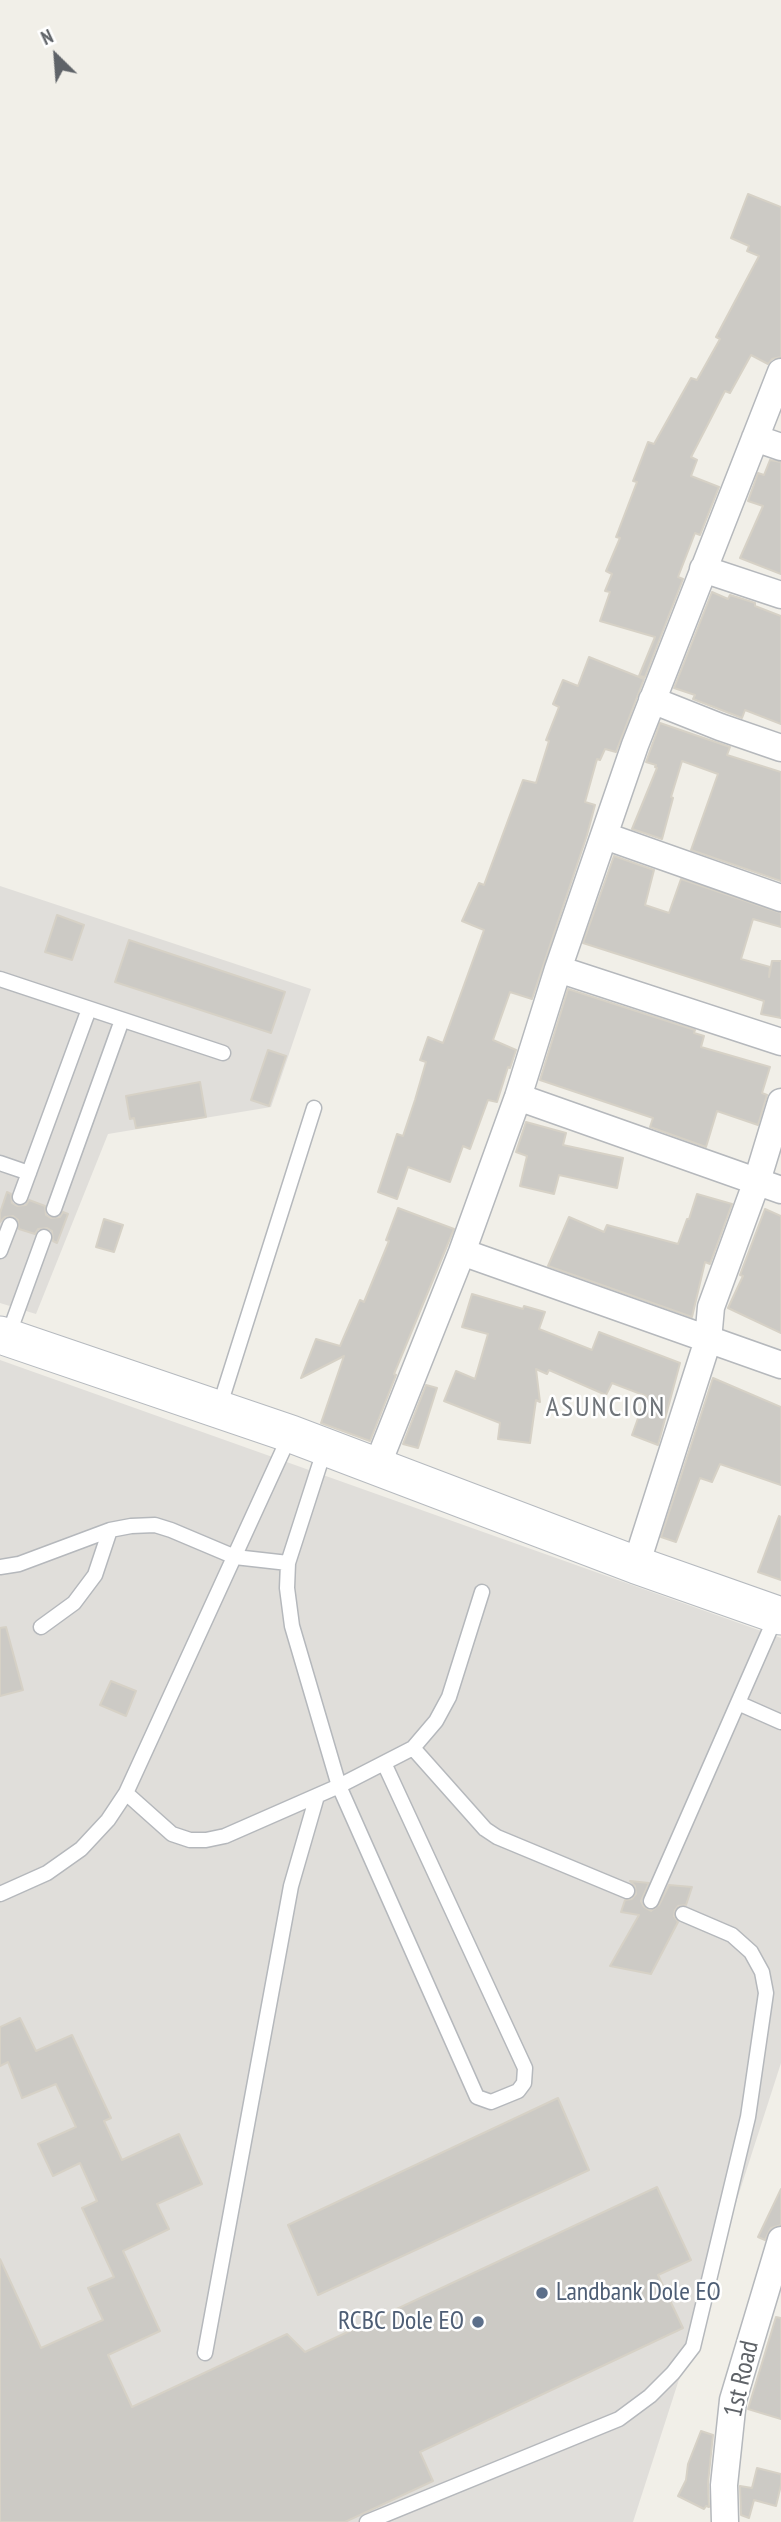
<!DOCTYPE html>
<html>
<head>
<meta charset="utf-8">
<style>
	body { margin:0 }
	#map { position:relative; width:781px; height:2522px; overflow:hidden; background:#f1efe8; font-family:"PT Sans Narrow",sans-serif }
	canvas { display:block }
	.north { position:absolute; left:21px; top:21px; width:70px; height:70px; -webkit-text-stroke:5px #fff; paint-order:stroke; rotate:335deg; font-size:19px; font-weight:700; line-height:28px; text-align:center; color:#5f6368 }
	.north::after { content:''; display:block; margin:auto; width:24px; height:32px; background:#5f6368; clip-path:polygon(50% 0,100% 100%,50% 72%,0 100%) }
</style>
</head>
<body>
<div id="map">
<canvas width="781" height="2522"></canvas>
<div class="north">N</div>
</div>
<script>
const ctx = document.querySelector('canvas').getContext('2d');
ctx.lineJoin = 'round';
function fillPath(path, color) { ctx.fillStyle = color; ctx.fill(path, 'evenodd'); }
const toPath = rows => new Path2D(rows.map(r => 'M' + r).join(''));
function strokePath(path, color, width, dash) { ctx.strokeStyle = color; ctx.lineWidth = width; ctx.lineCap = dash ? 'butt' : 'round'; ctx.setLineDash(dash || []); ctx.stroke(path); }
function label(font, color, halo, rows, align = 'center') {
  ctx.font = font + ' "PT Sans Narrow",sans-serif'; ctx.lineWidth = 5; ctx.setLineDash([]); ctx.textBaseline = 'middle'; ctx.strokeStyle = halo; ctx.fillStyle = color; for (const [text, x, y, turn = 0] of rows) {
    ctx.save(); ctx.translate(x, y); ctx.rotate((+turn || 0) * Math.PI / 180); ctx.textAlign = isNaN(turn) ? turn : align; if (halo) ctx.strokeText(text, 0, 0); ctx.fillText(text, 0, 0); ctx.restore();
  }
}
fillPath(toPath([
	[0,886,311,989,271,1107,108,1134,36,1314,0,1303],
	[0,1360,781,1638,781,2063,633,2522,0,2522]
]), '#e0deda');
const building = toPath([
	[748,194,781,207,781,357,772,359,768,364,751,355,730,393,725,391,691,457,697,460,691,476,719,487,700,535,695,533,678,577,683,579,645,677,639,676,655,637,600,621,610,592,605,591,612,574,606,571,620,538,616,537,637,482,633,481,648,442,654,444,691,378,697,380,720,339,716,337,759,256,747,251,749,246,731,238,748,194],
	[770,460,781,462,781,574,740,558,763,506,748,501,758,473,764,475,770,460],
	[712,592,728,599,730,595,749,601,755,603,755,606,781,616,781,724,745,710,742,718,693,699,695,695,674,688,712,592],
	[589,657,644,679,616,752,605,749,600,760,597,759,585,802,595,805,587,835,532,999,510,992,493,1040,516,1050,510,1068,508,1067,497,1102,488,1100,470,1149,463,1146,450,1182,408,1167,397,1199,378,1192,397,1134,403,1136,415,1100,426,1062,420,1060,428,1037,443,1043,484,930,462,921,479,883,484,885,523,780,536,783,549,741,546,740,559,707,553,704,563,680,578,686,589,657],
	[660,723,730,747,727,755,781,772,781,881,691,850,718,774,682,761,671,797,673,798,662,839,632,829,657,768,655,767,656,765,646,762,660,723],
	[614,856,654,870,645,905,669,913,681,879,781,913,781,927,753,919,741,959,770,967,769,977,772,961,781,961,781,1018,761,1014,764,1001,583,943,614,856],
	[57,915,84,925,72,960,45,952,57,915],
	[129,940,285,992,271,1033,115,982,129,940],
	[568,989,695,1030,694,1033,704,1036,701,1047,770,1067,762,1093,767,1095,758,1125,717,1111,706,1147,650,1127,653,1118,540,1080,568,989],
	[268,1050,286,1056,269,1106,251,1100,268,1050],
	[200,1082,206,1117,136,1128,134,1118,130,1119,126,1096,200,1082],
	[526,1122,566,1133,563,1145,623,1158,617,1188,559,1175,554,1194,520,1186,527,1156,516,1152,526,1122],
	[7,1192,11,1194,12,1203,17,1206,26,1205,29,1200,45,1206,46,1215,51,1218,60,1217,63,1212,68,1214,57,1243,53,1241,52,1231,47,1228,38,1229,35,1234,19,1229,18,1220,13,1216,5,1217,0,1222,0,1213,7,1192],
	[697,1194,732,1204,710,1264,705,1262,692,1317,548,1266,569,1217,604,1232,607,1225,678,1244,687,1219,689,1219,697,1194],
	[398,1208,454,1229,394,1374,396,1375,370,1441,321,1423,344,1356,301,1378,316,1339,340,1346,360,1300,364,1302,389,1241,386,1240,398,1208],
	[765,1209,781,1216,781,1333,728,1308,743,1276,740,1275,765,1209],
	[104,1219,123,1225,114,1252,96,1247,104,1219],
	[472,1294,523,1309,524,1306,545,1312,539,1329,592,1350,599,1332,680,1363,658,1445,632,1435,646,1396,612,1383,606,1395,549,1370,547,1374,536,1369,540,1402,536,1400,530,1443,498,1439,500,1423,444,1401,456,1371,475,1379,488,1334,462,1327,472,1294],
	[713,1378,781,1407,781,1485,720,1464,712,1482,700,1478,676,1542,661,1537,713,1378],
	[426,1385,437,1388,418,1448,403,1444,426,1385],
	[779,1516,781,1517,781,1580,758,1572,779,1516],
	[6,1627,23,1690,0,1696,0,1628,6,1627],
	[111,1681,136,1691,126,1716,100,1705,111,1681],
	[630,1881,649,1883,641,1901,644,1907,651,1911,659,1905,669,1885,692,1887,686,1905,678,1906,675,1910,674,1916,678,1922,651,1974,610,1966,639,1915,621,1912,625,1900,632,1899,636,1894,635,1886,630,1881],
	[20,2018,36,2051,72,2035,111,2118,104,2121,122,2160,179,2134,202,2184,157,2204,169,2229,123,2251,160,2331,108,2355,132,2407,287,2334,305,2352,657,2187,691,2260,658,2275,683,2328,420,2452,433,2481,345,2522,0,2522,0,2259,41,2348,103,2320,88,2288,114,2277,82,2208,97,2201,80,2163,53,2176,38,2144,76,2127,56,2084,22,2098,8,2062,0,2066,0,2027,20,2018],
	[558,2098,589,2170,318,2295,288,2225,558,2098],
	[781,2189,781,2225,771,2228,765,2240,758,2237,781,2189],
	[776,2317,781,2318,781,2419,748,2409,776,2317],
	[701,2431,713,2435,708,2483,709,2507,706,2506,704,2509,678,2496,686,2480,688,2464,701,2431],
	[757,2468,781,2474,781,2485,776,2506,754,2500,749,2518,741,2515,740,2486,752,2488,757,2468]
]);
fillPath(building, '#cccac5');
strokePath(building, '#d6d1c6', 2);
const lane = toPath([
	[0,979,223,1053],
	[0,1163,29,1173],
	[20,1197,89,1009],
	[54,1209,122,1020],
	[0,1251,10,1225],
	[8,1336,44,1237],
	[219,1408,314,1108],
	[325,1448,288,1563,287,1588,292,1626,339,1786,477,2097,491,2102,518,2091,524,2083,525,2068,384,1763],
	[0,1567,19,1564,110,1530,131,1526,155,1525,171,1530,235,1557,288,1563],
	[41,1627,74,1603,95,1575,110,1530],
	[738,1703,781,1722],
	[413,1748,485,1829,497,1837,627,1891],
	[126,1793,172,1834,190,1840,206,1840,225,1836,339,1786,413,1748,436,1721,449,1697,482,1592],
	[0,1894,47,1873,81,1849,108,1820,126,1793,290,1435],
	[651,1901,776,1616],
	[205,2353,291,1886,317,1796],
	[367,2522,619,2419,650,2396,673,2373,693,2347,748,2117,766,1993,762,1972,751,1952,732,1935,683,1914]
]);
const street = toPath([
	[755,438,781,447],
	[703,569,781,595],
	[652,700,720,727,781,748],
	[605,836,781,898],
	[558,969,781,1042],
	[518,1097,781,1190],
	[462,1252,781,1365],
	[377,1466,462,1252,518,1097,558,969,635,745,781,372],
	[636,1565,708,1340,711,1307,757,1181,781,1102],
	[725,2522,724,2485,733,2400,781,2240]
]);
const secondary = toPath([
	[0,1335,291,1434,636,1565,781,1616]
]);
strokePath(lane, '#b5b8bc', 17);
strokePath(street, '#b5b8bc', 29);
strokePath(secondary, '#b6babf', 39);
strokePath(lane, '#fff', 14);
strokePath(street, '#fff', 26);
strokePath(secondary, '#fff', 37);
for (const [x, y, r, color] of [
	[542,2293,7,"#5c6f8a"],
	[478,2322,7,"#5c6f8a"]
]) { const dot = new Path2D(); dot.arc(x, y, r, 0, 2 * Math.PI); ctx.fillStyle = color; ctx.fill(dot); strokePath(dot, '#fff', 2.5); }
label('26px', '#4e5e75', '#fff', [
	["Landbank Dole EO",556,2293],
	["RCBC Dole EO",464,2322,"right"]
], 'left');
label('26px', '#5f6368', '#fff', [
	["1st Road",742,2379,-77]
]);
ctx.letterSpacing = '2px';
label('28px', '#70757a', '#fff', [
	["ASUNCION",606,1408]
]);
ctx.letterSpacing = '0px';
</script>
</body>
</html>
